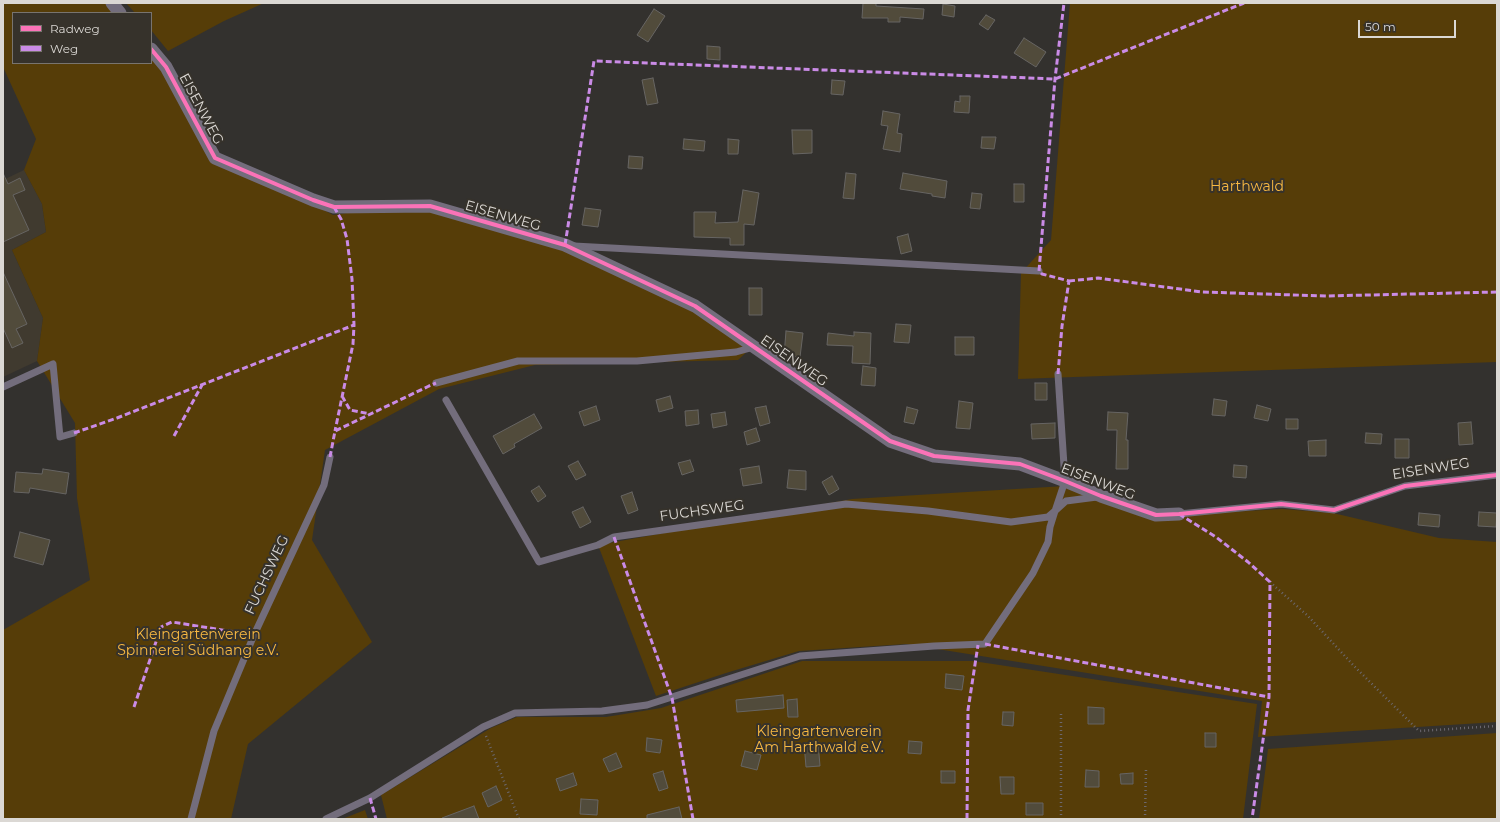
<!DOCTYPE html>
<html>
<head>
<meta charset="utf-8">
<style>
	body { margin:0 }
	#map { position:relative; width:1500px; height:822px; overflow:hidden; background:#33312e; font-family:Montserrat,sans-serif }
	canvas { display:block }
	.frame { position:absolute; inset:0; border:4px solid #dbd8d4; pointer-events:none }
	.legend { position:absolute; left:12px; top:12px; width:140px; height:52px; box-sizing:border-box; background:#36322b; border:1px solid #78746f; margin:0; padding:5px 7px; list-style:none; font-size:12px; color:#dbd8d4 }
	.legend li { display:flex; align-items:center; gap:8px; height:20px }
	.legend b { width:20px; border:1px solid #78746f }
	.scale { position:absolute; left:1358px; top:20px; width:98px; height:18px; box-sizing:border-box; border:2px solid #dbd8d4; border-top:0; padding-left:5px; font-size:12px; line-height:14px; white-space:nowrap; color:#dbd8d4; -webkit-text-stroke:3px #36322b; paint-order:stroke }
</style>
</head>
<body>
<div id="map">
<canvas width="1500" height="822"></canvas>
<div class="frame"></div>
<ul class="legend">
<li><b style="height:5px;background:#fb73b8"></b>Radweg</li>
<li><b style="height:5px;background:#ca8be6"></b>Weg</li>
</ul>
<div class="scale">50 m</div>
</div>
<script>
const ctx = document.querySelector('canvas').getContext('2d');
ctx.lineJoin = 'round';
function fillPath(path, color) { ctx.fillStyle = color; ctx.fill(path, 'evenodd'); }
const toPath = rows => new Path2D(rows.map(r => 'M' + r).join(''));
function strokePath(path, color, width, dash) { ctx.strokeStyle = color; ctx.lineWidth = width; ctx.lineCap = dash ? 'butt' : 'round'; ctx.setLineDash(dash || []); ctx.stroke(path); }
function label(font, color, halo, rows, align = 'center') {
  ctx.font = font + ' Montserrat,sans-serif'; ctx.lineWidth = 4; ctx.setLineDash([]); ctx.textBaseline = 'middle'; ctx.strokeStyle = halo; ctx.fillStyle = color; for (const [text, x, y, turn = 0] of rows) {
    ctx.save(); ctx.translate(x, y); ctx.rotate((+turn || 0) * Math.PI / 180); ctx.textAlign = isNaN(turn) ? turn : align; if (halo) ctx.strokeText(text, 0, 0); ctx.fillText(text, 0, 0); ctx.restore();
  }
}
fillPath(toPath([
	[24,170,42,204,46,232,12,250,43,318,37,361,3,377,3,180]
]), '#403a2f');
fillPath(toPath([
	[3,3,106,3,115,13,13,13,13,63,151,63,151,54,164,69,213,160,320,208,333,215,354,212,433,211,561,248,693,310,751,348,738,360,535,365,439,389,325,450,312,540,372,642,248,744,231,819,3,819,3,630,90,580,77,498,75,423,37,361,43,318,12,250,46,232,42,204,24,170,36,139,4,69,3,69],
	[126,3,264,3,224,21,168,51,151,30,151,13,135,13],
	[1070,3,1497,3,1497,362,1018,379,1021,273,1051,240],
	[1065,486,1159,516,1282,509,1333,513,1439,538,1497,542,1497,722,1258,737,1262,701,906,644,799,651,726,673,656,696,598,545,852,499],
	[802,661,973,661,1257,704,1243,819,387,819,381,795,491,728,517,717,606,717,661,708],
	[1497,733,1497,819,1259,819,1268,749],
	[365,810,368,819,342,819]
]), '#563d08');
const building = toPath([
	[863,3,876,3,876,6,924,9,923,19,900,17,900,22,888,22,888,18,862,18,863,3],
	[943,4,955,6,954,17,942,15,943,4],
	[654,9,665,16,648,42,637,35,654,9],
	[986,15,995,20,988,30,979,24,986,15],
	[1024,38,1046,52,1036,67,1014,53,1024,38],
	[707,46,720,47,720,60,707,59,707,46],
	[653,78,658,103,647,105,642,80,653,78],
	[832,80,845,81,843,95,831,94,832,80],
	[960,96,970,96,969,113,954,112,955,101,960,102,960,96],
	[883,111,900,114,897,133,902,134,900,152,883,149,888,126,881,125,883,111],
	[792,130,812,130,812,153,793,154,792,130],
	[982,137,996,137,994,149,981,148,982,137],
	[684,139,705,141,704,151,683,149,684,139],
	[728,139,739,140,738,154,728,154,728,139],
	[629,156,643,157,642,169,628,168,629,156],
	[3,173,8,184,20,178,25,190,13,195,29,230,3,242,3,173],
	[846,173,856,174,854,199,843,198,846,173],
	[903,173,947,181,945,198,932,196,932,194,900,189,903,173],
	[1014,184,1024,184,1024,202,1014,202,1014,184],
	[743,190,759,193,754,225,744,224,744,245,730,245,730,238,694,237,694,212,716,212,715,223,738,222,743,190],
	[972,193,982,194,980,209,970,208,972,193],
	[585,208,601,210,598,227,582,225,585,208],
	[908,234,912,251,901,254,897,237,908,234],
	[3,272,27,324,16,329,23,343,12,348,3,328,3,272],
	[749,288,762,288,762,315,749,315,749,288],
	[896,324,911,325,909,343,894,342,896,324],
	[786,331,803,333,800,357,784,356,786,331],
	[854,332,871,333,870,364,852,363,853,346,827,345,828,333,854,336,854,332],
	[955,337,974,337,974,355,955,355,955,337],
	[863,366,876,368,875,386,861,385,863,366],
	[1035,383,1047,383,1047,400,1035,400,1035,383],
	[670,396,673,408,659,412,656,400,670,396],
	[1214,399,1227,401,1225,416,1212,415,1214,399],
	[959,401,973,403,970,429,956,428,959,401],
	[1257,405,1271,409,1268,421,1254,418,1257,405],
	[596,406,600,420,584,426,579,412,596,406],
	[766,406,770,423,760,426,755,408,766,406],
	[907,407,918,410,914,424,904,422,907,407],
	[698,410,699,424,686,426,685,411,698,410],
	[725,412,727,425,713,428,711,414,725,412],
	[1108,412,1128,413,1126,440,1128,440,1128,469,1116,469,1117,430,1107,430,1108,412],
	[534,414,542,428,514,444,515,447,503,454,493,436,534,414],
	[1286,419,1298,419,1298,429,1286,429,1286,419],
	[1471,422,1473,444,1459,445,1458,423,1471,422],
	[1055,423,1055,438,1032,439,1031,424,1055,423],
	[756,428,760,441,747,445,744,432,756,428],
	[1366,433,1382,434,1381,444,1365,443,1366,433],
	[1395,439,1409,439,1409,458,1395,458,1395,439],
	[1326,440,1326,456,1309,456,1308,441,1326,440],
	[690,460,694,471,682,475,678,463,690,460],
	[578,461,586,475,576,480,568,466,578,461],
	[1234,465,1247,466,1246,478,1233,477,1234,465],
	[759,466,762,483,743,486,740,469,759,466],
	[43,469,69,473,66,494,30,488,29,493,14,492,16,472,42,474,43,469],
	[789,470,806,471,806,490,787,488,789,470],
	[832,476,839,489,829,495,822,482,832,476],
	[539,486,546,496,538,502,531,491,539,486],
	[632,492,638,510,628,514,621,496,632,492],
	[583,507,591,522,580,528,572,512,583,507],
	[1479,512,1497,513,1496,527,1478,526,1479,512],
	[1419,513,1440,515,1439,527,1418,525,1419,513],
	[20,532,50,540,43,565,14,557,20,532],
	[946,674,964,676,962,690,945,688,946,674],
	[783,695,784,708,737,712,736,700,783,695],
	[797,699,798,717,788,717,787,700,797,699],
	[1088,707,1104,708,1104,724,1088,724,1088,707],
	[1003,712,1014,712,1013,726,1002,725,1003,712],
	[1205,733,1216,733,1216,747,1205,747,1205,733],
	[647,738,662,740,660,753,646,751,647,738],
	[909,741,922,742,921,754,908,753,909,741],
	[818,742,820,766,806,767,804,743,818,742],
	[745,751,761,755,757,770,741,766,745,751],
	[616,753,622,767,609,772,603,759,616,753],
	[1086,770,1099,771,1099,787,1085,787,1086,770],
	[663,771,668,788,659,791,653,774,663,771],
	[941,771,955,771,955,783,941,783,941,771],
	[573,773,577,785,560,791,556,779,573,773],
	[1133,773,1133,784,1121,784,1120,774,1133,773],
	[1000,777,1014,777,1014,794,1001,794,1000,777],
	[496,786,502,800,488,807,482,793,496,786],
	[581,799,598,800,597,815,580,814,581,799],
	[1026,803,1043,803,1043,815,1026,815,1026,803],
	[474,806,479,819,442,819,442,818,474,806],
	[679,807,682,819,647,819,647,815,679,807]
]);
fillPath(building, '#514b3b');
strokePath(building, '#676563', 1);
strokePath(toPath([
	[1270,582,1308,616,1354,666,1419,731,1497,726],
	[486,736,519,819],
	[1061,819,1061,712],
	[1145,819,1146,769]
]), '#6c686f', 2.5, [1, 3]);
strokePath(toPath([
	[574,246,1039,271],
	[436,383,518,361,637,361,736,352,754,347],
	[3,387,53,364,60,437,74,433],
	[446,400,539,562,598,545,614,537,846,504,928,511,1011,522,1048,517,1055,511,1065,481,1058,374],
	[1179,514,1281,504,1334,510,1405,486,1497,475],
	[191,819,214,731,254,635,324,485,330,457],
	[326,819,370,798,483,727,515,713,602,711,647,705,800,656,934,646,985,644,1033,573,1048,542,1050,527,1055,511,1066,501,1097,497]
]), '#736d7c', 7);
strokePath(toPath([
	[112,3,120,13],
	[151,49,166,67,215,158,313,200,334,207,430,206,565,245,695,306,890,441,934,456,1020,464,1065,481,1101,496,1156,515,1179,514]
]), '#736d7c', 13);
strokePath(toPath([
	[334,207,341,219,347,239,352,279,354,325,353,344,335,431],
	[565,245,594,61,1055,79,1244,3],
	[1069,281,1098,278,1202,292,1326,296,1497,292],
	[1058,374,1062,326,1069,281,1042,274,1039,271,1055,79,1064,3],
	[342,396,350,410,370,414],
	[74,433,117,418,354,325],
	[174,436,202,385],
	[330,457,335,431,429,386,436,383],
	[1179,514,1216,537,1248,562,1270,582,1269,697,1252,819],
	[614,537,672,698,693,819],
	[985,644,1269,697],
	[134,707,161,627,172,622,254,635],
	[370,798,376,819],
	[967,819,968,710,978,645]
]), '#ca8be6', 3, [6, 3]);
strokePath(toPath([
	[151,49,166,67,215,158,313,200,334,207,430,206,565,245,695,306,890,441,934,456,1020,464,1065,481,1101,496,1156,515,1179,514,1281,504,1334,510,1405,486,1497,475]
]), '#fb73b8', 4);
label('14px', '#dbd8d4', '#36322b', [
	["EISENWEG",201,109,62],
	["EISENWEG",503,216,16],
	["EISENWEG",794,361,35],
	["EISENWEG",1431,469,-9],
	["EISENWEG",1098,482,21],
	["FUCHSWEG",702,511,-8],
	["FUCHSWEG",267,575,-65]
]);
label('14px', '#f9b941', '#36322b', [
	["Harthwald",1247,187],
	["Kleingartenverein",198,635],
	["Spinnerei Südhang e.V.",198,651],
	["Kleingartenverein",819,732],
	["Am Harthwald e.V.",819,748]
]);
</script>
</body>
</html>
